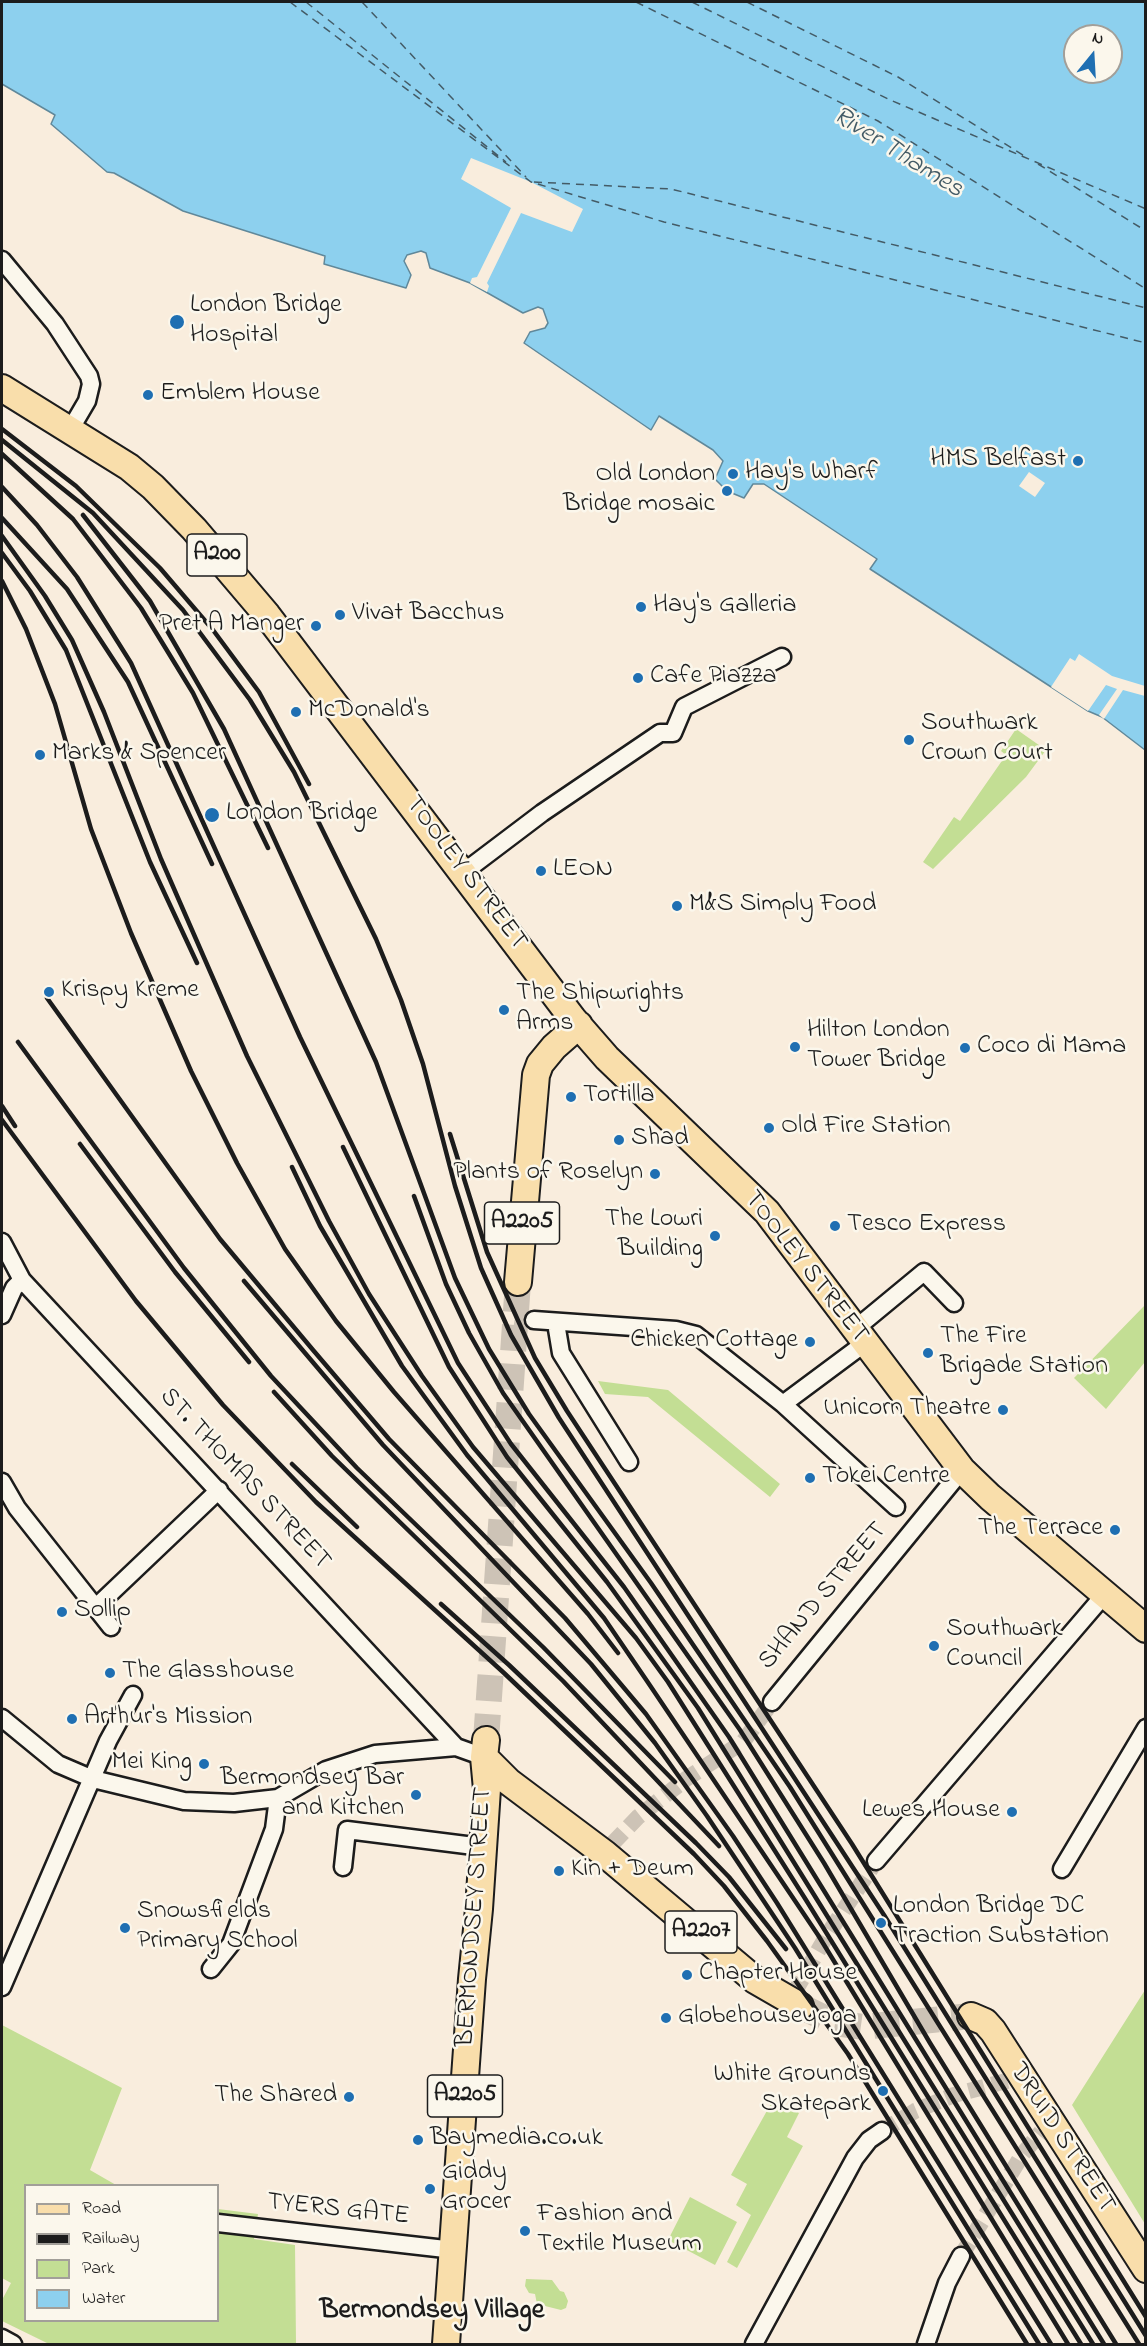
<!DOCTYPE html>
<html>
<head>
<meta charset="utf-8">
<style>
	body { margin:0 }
	#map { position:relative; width:1147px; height:2346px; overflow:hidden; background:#f9eddd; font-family:"Indie Flower",sans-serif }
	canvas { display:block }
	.frame { position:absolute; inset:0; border:3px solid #1c1c1c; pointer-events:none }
	.legend { position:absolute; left:24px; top:2184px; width:195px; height:138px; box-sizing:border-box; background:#fbf7ec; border:2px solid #a29f99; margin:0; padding:8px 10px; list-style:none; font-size:18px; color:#1c1c1c }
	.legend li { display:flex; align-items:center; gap:12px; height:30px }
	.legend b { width:30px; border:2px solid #a29f99 }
	.north { position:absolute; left:1063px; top:24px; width:60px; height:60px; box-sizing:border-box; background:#fbf7ec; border:2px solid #a29f99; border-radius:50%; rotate:18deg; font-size:16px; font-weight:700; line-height:24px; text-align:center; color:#1c1c1c }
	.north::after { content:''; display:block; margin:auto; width:21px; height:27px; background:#1f6fb2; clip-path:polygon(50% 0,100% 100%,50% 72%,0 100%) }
</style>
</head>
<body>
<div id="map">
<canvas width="1147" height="2346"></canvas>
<div class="frame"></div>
<ul class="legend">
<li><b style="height:8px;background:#f9deab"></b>Road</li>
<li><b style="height:8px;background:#1c1c1c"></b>Railway</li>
<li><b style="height:16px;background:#c3de94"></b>Park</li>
<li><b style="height:16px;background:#8dd0ee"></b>Water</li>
</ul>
<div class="north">N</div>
</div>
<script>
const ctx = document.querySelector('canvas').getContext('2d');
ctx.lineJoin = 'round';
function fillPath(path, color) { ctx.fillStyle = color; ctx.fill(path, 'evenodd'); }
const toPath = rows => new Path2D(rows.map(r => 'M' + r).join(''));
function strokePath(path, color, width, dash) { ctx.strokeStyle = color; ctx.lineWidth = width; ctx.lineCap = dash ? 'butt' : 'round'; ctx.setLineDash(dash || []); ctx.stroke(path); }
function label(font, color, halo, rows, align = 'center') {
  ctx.font = font + ' "Indie Flower",sans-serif'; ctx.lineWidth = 5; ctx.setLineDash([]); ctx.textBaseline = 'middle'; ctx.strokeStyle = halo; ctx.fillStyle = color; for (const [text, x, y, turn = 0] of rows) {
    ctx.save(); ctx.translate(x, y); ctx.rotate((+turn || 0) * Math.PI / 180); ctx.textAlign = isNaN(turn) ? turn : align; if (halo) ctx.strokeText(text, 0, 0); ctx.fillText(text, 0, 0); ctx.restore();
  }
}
fillPath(toPath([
	[1016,729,1046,750,1026,777,933,869,923,862,954,817,960,821,1006,755,1001,751],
	[1145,1305,1145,1362,1106,1409,1074,1378],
	[598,1381,668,1390,780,1484,770,1497,648,1397,605,1394],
	[1145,1990,1146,2224,1145,2224,1072,2105],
	[2,2025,122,2088,90,2170,116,2185,26,2186,26,2320,218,2320,218,2209,258,2214,254,2239,295,2245,296,2344,49,2344,2,2321,2,2300,11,2283,2,2278],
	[773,2100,799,2113,787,2137,803,2146,737,2268,727,2262,751,2215,736,2205,747,2184,731,2175],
	[690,2197,737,2222,715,2265,668,2240],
	[526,2279,552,2280,560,2291,564,2292,568,2301,566,2308,561,2310,537,2304,535,2294,529,2293,525,2286]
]), '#c3de94');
const water = toPath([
	[2,2,1145,2,1145,750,1102,717,1088,711,870,569,877,559,764,484,753,484,744,498,727,491,715,479,723,461,713,450,659,416,651,430,524,343,530,332,545,328,548,323,543,309,538,307,523,313,470,283,430,268,426,253,421,251,407,255,404,261,411,275,406,288,324,264,325,256,183,211,114,173,107,172,51,124,55,115,2,84,2,2],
	[1075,36,1111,36,1111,72,1075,72,1075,36]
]);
fillPath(water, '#8dd0ee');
strokePath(water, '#60889a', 1.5);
fillPath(toPath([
	[471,158,531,182,583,209,572,232,521,213,487,283,489,286,487,292,470,283,472,278,477,277,511,208,461,179],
	[1029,472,1045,483,1035,497,1019,486],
	[1079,654,1112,676,1145,686,1145,696,1123,690,1104,719,1099,715,1117,689,1106,685,1088,711,1051,687,1070,658,1075,661]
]), '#f9eddd');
strokePath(toPath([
	[290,2,531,182,664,222,1146,343],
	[306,2,506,162],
	[362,2,526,177],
	[636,2,878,121,1146,289],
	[692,2,888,99,1146,209],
	[747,2,898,77,1026,157],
	[1038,164,1146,231],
	[534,182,671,189,1146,308]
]), '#445b66', 1.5, [8, 6]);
strokePath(toPath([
	[515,1317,534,1320],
	[612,1844,638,1817,686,1779,743,1742,772,1702],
	[794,1993,826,1937,876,1861],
	[882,2131,915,2111,954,2095,1010,2080],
	[961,2256,1022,2155,1041,2132]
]), '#cdc3b6', 16, [16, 8]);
strokePath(toPath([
	[486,1740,518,1282],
	[800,2006,835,2023,863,2027,971,2016]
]), '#cdc3b6', 26, [26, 13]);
const minor = toPath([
	[2,260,55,324,89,376,91,384,87,401,70,430],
	[464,872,542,813,660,733,673,733,684,707,782,657],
	[2,1242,22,1280,456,1747],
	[2,1315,14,1288,22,1280],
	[534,1320,676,1330,696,1335,783,1404,896,1507],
	[556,1323,561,1353,629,1462],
	[855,1329,924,1272,954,1303],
	[783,1404,865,1343],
	[2,1482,17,1508,111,1627],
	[95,1608,219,1490],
	[772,1702,962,1470],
	[2,1718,58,1764,93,1779,184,1801,234,1803,278,1798,326,1770,375,1754,456,1747,484,1757],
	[876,1861,1105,1594],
	[343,1867,347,1830,482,1847],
	[1062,1869,1146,1728],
	[211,1969,231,1944,274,1829,278,1798],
	[2,1987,108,1741,133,1695],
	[218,2223,454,2250],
	[2,2338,13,2344],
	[754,2344,855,2158,869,2140,882,2131],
	[926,2344,947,2283,961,2256]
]);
const primary = toPath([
	[2,388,129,467,153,487,194,529,267,615,573,1019,607,1058,767,1212,962,1470,990,1497,1146,1629],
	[518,1282,536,1075,540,1064,554,1047,579,1025],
	[484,1757,509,1782,605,1854,755,1980,800,2006],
	[971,2016,985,2022,993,2031,1146,2269],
	[446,2344,472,1979,479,1909,487,1789,484,1757,486,1740]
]);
strokePath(minor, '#1c1c1c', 21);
strokePath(primary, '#1c1c1c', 30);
strokePath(minor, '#fbf7ec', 16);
strokePath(primary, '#f9deab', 26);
strokePath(toPath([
	[2,429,76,486,160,568,213,630,259,692,309,784],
	[2,440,93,513,183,610,250,700,294,772,376,939,401,1000,423,1064,455,1186,481,1268,511,1335,559,1418,884,1915,1146,2336],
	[2,454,73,519,141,608,193,693,268,848],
	[2,487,37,525,77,577,131,663,300,1037,458,1363,511,1444,624,1587,729,1737,1104,2344],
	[83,515,150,601,224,729,376,1062,455,1278,489,1349,529,1414,651,1583,790,1787,1139,2344],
	[2,518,67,589,128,682,212,864],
	[2,536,45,596,72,640,104,712,161,859,247,1056,329,1221,369,1294,422,1376,473,1447,636,1638,668,1682,806,1900,1081,2344],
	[2,553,30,591,66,650,150,862,197,963],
	[2,581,26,629,55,704,91,829,131,933,191,1071,237,1163,285,1249,336,1321,394,1392,588,1614,618,1653],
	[47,998,220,1239,313,1350,389,1439,565,1618,646,1714,733,1836,777,1903,1051,2344],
	[18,1042,184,1268,271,1376,357,1468,543,1647,675,1782],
	[2,1106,15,1126],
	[2,1120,136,1301,223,1405,316,1502,504,1673,694,1854,724,1886,767,1941,848,2054,1027,2344],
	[450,1134,487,1252,535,1358,567,1411,852,1844,1146,2317],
	[80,1144,175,1272,249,1362],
	[343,1147,449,1367,507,1457,607,1582,698,1708,1093,2344],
	[292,1167,320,1226,402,1366,467,1455,604,1618,647,1681,818,1935,1068,2344],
	[414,1196,446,1284,469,1333,503,1393,740,1730,824,1863,930,2043,1116,2344],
	[244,1281,383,1445,591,1664,655,1743,707,1816,795,1948,1039,2344],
	[274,1392,332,1456,563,1681,719,1846],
	[292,1464,357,1527],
	[441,1604,509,1665,696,1843,729,1877,786,1949]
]), '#1c1c1c', 4.5);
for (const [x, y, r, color] of [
	[177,322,8,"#1f6fb2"],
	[148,395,6,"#1f6fb2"],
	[1078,461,6,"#1f6fb2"],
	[733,474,6,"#1f6fb2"],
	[727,491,6,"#1f6fb2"],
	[641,607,6,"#1f6fb2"],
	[340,615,6,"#1f6fb2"],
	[316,626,6,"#1f6fb2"],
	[638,678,6,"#1f6fb2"],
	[296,712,6,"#1f6fb2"],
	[909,740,6,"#1f6fb2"],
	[40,755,6,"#1f6fb2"],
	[212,815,8,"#1f6fb2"],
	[541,871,6,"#1f6fb2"],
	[677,906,6,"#1f6fb2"],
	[49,992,6,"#1f6fb2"],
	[504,1010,6,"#1f6fb2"],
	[795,1047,6,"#1f6fb2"],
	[965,1048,6,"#1f6fb2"],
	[571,1097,6,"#1f6fb2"],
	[769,1128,6,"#1f6fb2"],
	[619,1140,6,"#1f6fb2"],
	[655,1174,6,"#1f6fb2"],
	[835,1226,6,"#1f6fb2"],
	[715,1236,6,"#1f6fb2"],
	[810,1342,6,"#1f6fb2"],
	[928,1353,6,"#1f6fb2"],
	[1003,1410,6,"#1f6fb2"],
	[810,1478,6,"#1f6fb2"],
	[1115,1530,6,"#1f6fb2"],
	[62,1612,6,"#1f6fb2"],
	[934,1646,6,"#1f6fb2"],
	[110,1673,6,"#1f6fb2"],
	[72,1719,6,"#1f6fb2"],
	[204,1764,6,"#1f6fb2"],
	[416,1795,6,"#1f6fb2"],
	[1012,1812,6,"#1f6fb2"],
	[559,1871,6,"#1f6fb2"],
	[881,1923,6,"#1f6fb2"],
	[125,1928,6,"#1f6fb2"],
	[687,1975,6,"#1f6fb2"],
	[666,2018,6,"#1f6fb2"],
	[883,2091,6,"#1f6fb2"],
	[349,2097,6,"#1f6fb2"],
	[418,2140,6,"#1f6fb2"],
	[430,2189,6,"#1f6fb2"],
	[525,2231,6,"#1f6fb2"]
]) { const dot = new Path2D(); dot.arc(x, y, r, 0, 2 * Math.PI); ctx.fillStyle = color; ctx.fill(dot); strokePath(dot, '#fbf7ec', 2); }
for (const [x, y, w] of [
	[217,555,60],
	[522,1223,75],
	[701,1932,72],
	[465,2096,75]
]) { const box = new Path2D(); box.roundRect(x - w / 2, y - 21, w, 42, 4.5); ctx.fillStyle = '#fbf7ec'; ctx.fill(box); strokePath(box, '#1c1c1c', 1.5); }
label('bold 24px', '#1c1c1c', null, [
	["A200",217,555],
	["A2205",522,1223],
	["A2207",701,1932],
	["A2205",465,2096]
]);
label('26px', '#1c1c1c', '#fbf7ec', [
	["London Bridge",190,307],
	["Hospital",190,337],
	["Emblem House",160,395],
	["HMS Belfast",1066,461,"right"],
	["Hay's Wharf",745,474],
	["Old London",715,476,"right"],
	["Bridge mosaic",715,506,"right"],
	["Hay's Galleria",653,607],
	["Vivat Bacchus",352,615],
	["Pret A Manger",304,626,"right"],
	["Cafe Piazza",650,678],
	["McDonald's",308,712],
	["Southwark",921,725],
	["Crown Court",921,755],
	["Marks & Spencer",52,755],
	["London Bridge",226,815],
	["LEON",553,871],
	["M&S Simply Food",689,906],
	["Krispy Kreme",61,992],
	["The Shipwrights",516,995],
	["Arms",516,1025],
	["Hilton London",807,1032],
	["Tower Bridge",807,1062],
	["Coco di Mama",977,1048],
	["Tortilla",583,1097],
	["Old Fire Station",781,1128],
	["Shad",631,1140],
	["Plants of Roselyn",643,1174,"right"],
	["The Lowri",703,1221,"right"],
	["Building",703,1251,"right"],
	["Tesco Express",847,1226],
	["The Fire",940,1338],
	["Brigade Station",940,1368],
	["Chicken Cottage",798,1342,"right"],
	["Unicorn Theatre",991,1410,"right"],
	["Tokei Centre",822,1478],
	["The Terrace",1103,1530,"right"],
	["Sollip",74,1612],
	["Southwark",946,1631],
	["Council",946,1661],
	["The Glasshouse",122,1673],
	["Arthur's Mission",84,1719],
	["Mei King",192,1764,"right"],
	["Bermondsey Bar",404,1780,"right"],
	["and Kitchen",404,1810,"right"],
	["Lewes House",1000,1812,"right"],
	["Kin + Deum",571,1871],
	["London Bridge DC",893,1908],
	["Traction Substation",893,1938],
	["Snowsfields",137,1913],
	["Primary School",137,1943],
	["Chapter House",699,1975],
	["Globehouseyoga",678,2018],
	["White Grounds",871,2076,"right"],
	["Skatepark",871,2106,"right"],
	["The Shared",337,2097,"right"],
	["Baymedia.co.uk",430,2140],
	["Giddy",442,2174],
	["Grocer",442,2204],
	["Fashion and",537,2216],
	["Textile Museum",537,2246]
], 'left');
label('26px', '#1c1c1c', '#fbf7ec', [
	["TOOLEY STREET",465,874,53],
	["TOOLEY STREET",805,1268,52],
	["ST. THOMAS STREET",244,1480,47],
	["SHAND STREET",824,1597,-50],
	["BERMONDSEY STREET",476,1917,-86],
	["DRUID STREET",1061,2139,57],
	["TYERS GATE",338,2211,6]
]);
label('italic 27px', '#445b66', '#fbf7ec', [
	["River Thames",897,154,32]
]);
label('bold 28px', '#1c1c1c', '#fbf7ec', [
	["Bermondsey Village",432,2312]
]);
</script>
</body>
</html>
